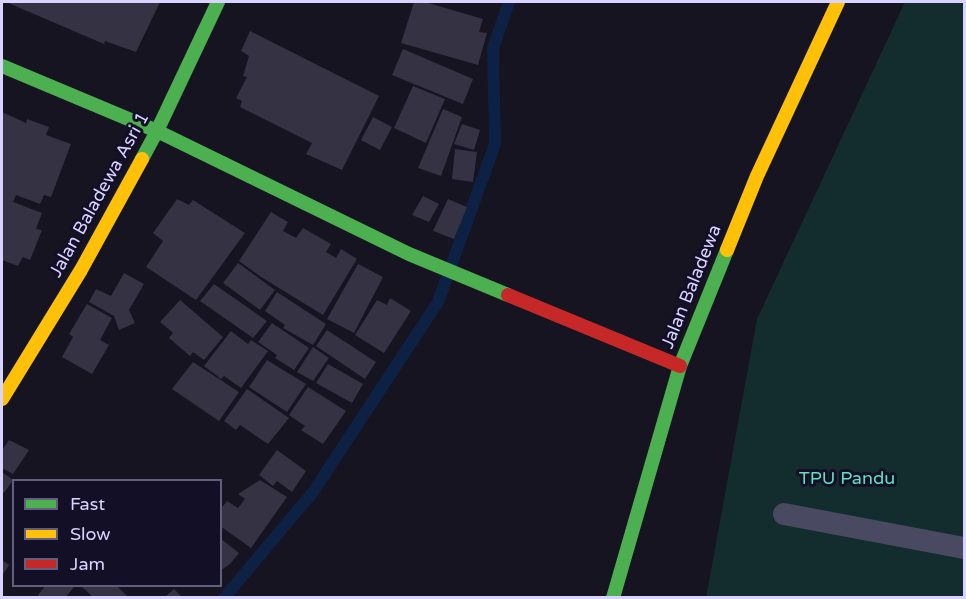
<!DOCTYPE html>
<html>
<head>
<meta charset="utf-8">
<style>
	body { margin:0 }
	#map { position:relative; width:966px; height:599px; overflow:hidden; background:#161421; font-family:"Varela Round",sans-serif }
	canvas { display:block }
	.frame { position:absolute; inset:0; border:3px solid #d9d4ff; pointer-events:none }
	.legend { position:absolute; left:12px; top:479px; width:210px; height:108px; box-sizing:border-box; background:#130f26; border:2px solid #625e7d; margin:0; padding:8px 10px; list-style:none; font-size:18px; color:#d9d4ff }
	.legend li { display:flex; align-items:center; gap:12px; height:30px }
	.legend b { width:30px; border:2px solid #625e7d }
</style>
</head>
<body>
<div id="map">
<canvas width="966" height="599"></canvas>
<div class="frame"></div>
<ul class="legend">
<li><b style="height:8px;background:#4caf50"></b>Fast</li>
<li><b style="height:8px;background:#ffc107"></b>Slow</li>
<li><b style="height:8px;background:#c62828"></b>Jam</li>
</ul>
</div>
<script>
const ctx = document.querySelector('canvas').getContext('2d');
ctx.lineJoin = 'round';
function fillPath(path, color) { ctx.fillStyle = color; ctx.fill(path, 'evenodd'); }
const toPath = rows => new Path2D(rows.map(r => 'M' + r).join(''));
function strokePath(path, color, width, dash) { ctx.strokeStyle = color; ctx.lineWidth = width; ctx.lineCap = dash ? 'butt' : 'round'; ctx.setLineDash(dash || []); ctx.stroke(path); }
function label(font, color, halo, rows, align = 'center') {
  ctx.font = font + ' "Varela Round",sans-serif'; ctx.lineWidth = 6; ctx.setLineDash([]); ctx.textBaseline = 'middle'; ctx.strokeStyle = halo; ctx.fillStyle = color; for (const [text, x, y, turn = 0] of rows) {
    ctx.save(); ctx.translate(x, y); ctx.rotate((+turn || 0) * Math.PI / 180); ctx.textAlign = isNaN(turn) ? turn : align; if (halo) ctx.strokeText(text, 0, 0); ctx.fillText(text, 0, 0); ctx.restore();
  }
}
fillPath(toPath([
	[905,2,964,2,964,597,706,598,757,319]
]), '#132c2d');
strokePath(toPath([
	[224,598,313,492,438,302,495,144,493,48,509,2]
]), '#0d2144', 12);
fillPath(toPath([
	[6,2,160,2,136,52,105,41,104,44],
	[414,2,425,2,483,19,479,32,487,33,478,65,401,43],
	[250,31,379,96,342,170,306,154,312,143,240,107,242,101,236,98,247,77,243,76,249,56,241,51],
	[403,49,473,79,463,104,392,75],
	[413,86,445,99,426,143,394,128],
	[443,109,462,117,441,176,418,168],
	[2,112,26,123,27,119,49,127,46,135,71,144,51,197,44,195,40,204,16,195,13,202,42,213,36,229,42,230,30,260,23,257,18,266,2,260],
	[373,117,392,127,380,150,361,140],
	[462,124,480,130,474,150,454,144],
	[455,149,477,152,473,182,452,179],
	[423,196,439,204,429,222,412,215],
	[177,199,189,205,193,200,245,233,196,300,146,267,163,241,153,233],
	[448,199,467,207,454,239,433,231],
	[271,212,288,222,283,231,296,238,303,228,331,244,326,252,336,258,341,249,357,259,323,315,261,277,239,261],
	[238,263,275,290,260,310,223,283],
	[358,264,383,277,354,333,327,319],
	[124,273,144,284,129,310,135,323,119,330,114,316,89,302,96,289,111,296],
	[214,284,267,321,253,338,200,301],
	[277,292,326,324,313,345,283,328,285,325,265,311],
	[390,298,411,311,384,353,355,335,377,300,387,305],
	[180,300,223,337,204,360,193,352,190,356,169,338,173,333,160,322],
	[87,304,112,318,100,340,109,345,92,374,62,357,73,337,69,334],
	[272,323,309,348,294,370,275,358,277,355,258,342],
	[327,330,376,362,365,379,316,346],
	[231,331,248,344,251,340,268,351,241,388,224,376,221,379,204,366],
	[313,347,329,358,313,381,297,372],
	[267,360,306,384,287,412,249,387],
	[193,362,239,392,219,421,172,389],
	[328,364,363,384,352,403,316,383],
	[308,387,346,411,323,444,301,430,305,426,289,415],
	[247,389,289,418,268,444,240,425,236,430,224,421],
	[9,440,29,450,13,474,2,468,2,450],
	[277,450,306,471,292,492,277,481,273,486,259,475],
	[2,472,13,480,4,493,2,491],
	[260,480,287,497,251,548,220,526,220,510,227,501,238,508,245,499,238,494],
	[220,538,239,553,230,564,220,571],
	[2,560,9,565,2,576],
	[45,586,75,586,65,598,36,598],
	[81,586,117,586,129,598,94,598],
	[174,589,183,598,164,598]
]), '#343243');
strokePath(toPath([
	[784,514,964,548]
]), '#4a4962', 22);
strokePath(toPath([
	[2,66,157,131,409,254,508,295],
	[142,159,157,131,218,2],
	[613,598,680,366,727,250]
]), '#4caf50', 14);
strokePath(toPath([
	[727,250,757,176,838,2],
	[2,399,81,270,142,159]
]), '#ffc107', 14);
strokePath(toPath([
	[508,295,680,366]
]), '#c62828', 14);
label('18px', '#d9d4ff', '#130f26', [
	["Jalan Baladewa Asri 1",100,195,-61],
	["Jalan Baladewa",692,287,-68]
]);
label('18px', '#5fe0c0', '#130f26', [
	["TPU Pandu",847,479]
]);
</script>
</body>
</html>
